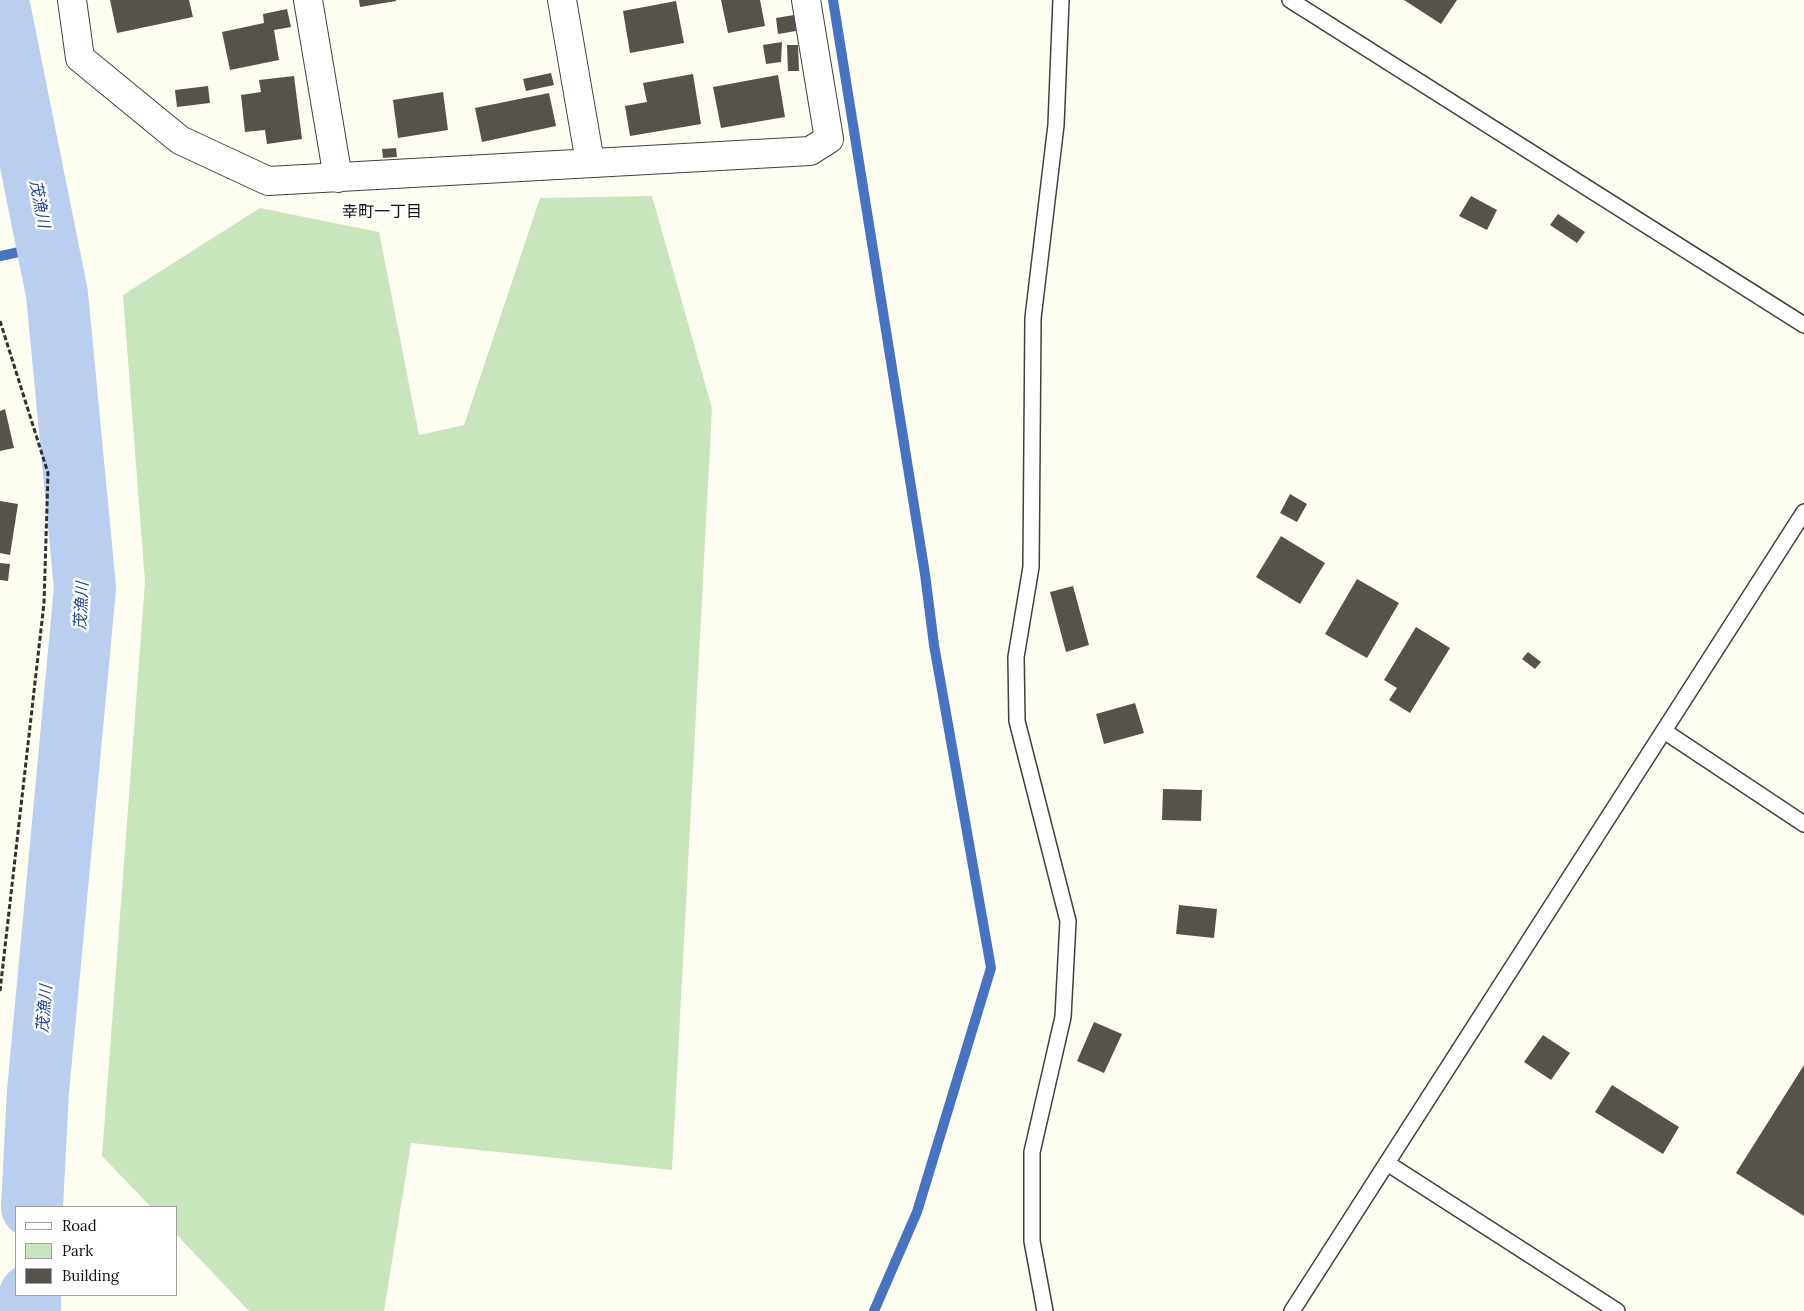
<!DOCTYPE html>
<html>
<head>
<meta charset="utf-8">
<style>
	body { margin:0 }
	#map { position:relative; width:1804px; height:1311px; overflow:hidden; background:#fdfef1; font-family:Lora,serif }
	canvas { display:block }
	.legend { position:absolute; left:15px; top:1206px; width:162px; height:90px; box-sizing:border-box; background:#fff; border:1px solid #9f9f9f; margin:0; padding:6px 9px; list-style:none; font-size:15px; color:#0e0e0e }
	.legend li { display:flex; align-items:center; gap:10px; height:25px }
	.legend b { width:25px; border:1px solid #9f9f9f }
</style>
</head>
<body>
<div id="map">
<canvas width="1804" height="1311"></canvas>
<ul class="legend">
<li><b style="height:6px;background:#fff"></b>Road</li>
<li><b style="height:14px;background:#c8e5bd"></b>Park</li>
<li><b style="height:14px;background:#56524c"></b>Building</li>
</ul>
</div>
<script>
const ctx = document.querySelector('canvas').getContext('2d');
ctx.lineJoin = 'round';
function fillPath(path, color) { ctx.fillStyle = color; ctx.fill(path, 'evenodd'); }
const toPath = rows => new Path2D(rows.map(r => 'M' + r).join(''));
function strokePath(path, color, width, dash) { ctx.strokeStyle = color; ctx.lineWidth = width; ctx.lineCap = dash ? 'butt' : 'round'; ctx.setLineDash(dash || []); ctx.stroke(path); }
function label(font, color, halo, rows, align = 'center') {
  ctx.font = font + ' Lora,"Noto Sans JP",serif'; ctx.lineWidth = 5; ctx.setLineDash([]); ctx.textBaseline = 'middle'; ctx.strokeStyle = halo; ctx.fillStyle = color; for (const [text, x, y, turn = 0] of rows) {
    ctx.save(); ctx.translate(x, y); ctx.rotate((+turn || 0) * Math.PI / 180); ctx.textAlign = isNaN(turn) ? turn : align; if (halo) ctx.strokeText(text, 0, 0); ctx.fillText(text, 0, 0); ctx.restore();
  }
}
fillPath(toPath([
	[652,196,712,408,672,1170,411,1143,384,1311,249,1311,176,1234,176,1207,151,1207,102,1156,145,582,123,295,260,208,379,232,419,435,464,425,540,198]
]), '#c8e5bd');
strokePath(toPath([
	[833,0,925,574,934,645,991,968,917,1212,874,1311],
	[0,256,47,246]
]), '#4873c0', 10);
strokePath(toPath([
	[0,10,57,294,85,588,38,1091,32,1207],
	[30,1295,30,1311]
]), '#bacff0', 62);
fillPath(toPath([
	[110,0,189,0,193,17,117,33],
	[359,0,396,0,396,1,360,7],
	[721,0,760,0,765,26,728,33],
	[1404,0,1457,0,1441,24],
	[676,1,684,43,630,53,623,11],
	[287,9,291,27,274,30,279,60,230,70,222,32,264,23,263,14],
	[794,15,796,31,778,34,776,18],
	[782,42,781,62,766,64,763,45],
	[787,45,798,45,799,71,788,71],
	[551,73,554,85,526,91,523,79],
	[693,74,701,124,630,136,625,106,647,102,643,83],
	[778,75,785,117,721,128,713,87],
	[294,76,302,139,267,144,265,130,245,132,241,95,261,92,259,80],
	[208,86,210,103,177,107,175,90],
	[443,92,448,130,398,138,393,100],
	[549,93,556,126,482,142,475,108],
	[396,148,397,157,383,158,382,149],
	[1471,196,1497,210,1487,230,1459,216],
	[1558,214,1585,232,1577,243,1550,225],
	[5,409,14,448,0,451,0,411],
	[1290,494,1307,504,1297,522,1280,513],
	[0,501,18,504,10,555,0,553],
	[1281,536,1325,563,1300,604,1256,577],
	[0,563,10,564,8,581,0,580],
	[1357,579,1399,603,1367,658,1325,634],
	[1073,586,1089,645,1066,652,1050,592],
	[1416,627,1450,648,1410,713,1389,700,1397,688,1384,680],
	[1528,652,1541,662,1535,669,1522,659],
	[1135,703,1144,733,1104,744,1096,714],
	[1163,789,1202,790,1201,821,1162,820],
	[1179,905,1217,909,1214,938,1176,934],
	[1094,1022,1122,1034,1104,1073,1077,1061],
	[1543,1035,1570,1053,1551,1080,1524,1062],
	[1804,1065,1804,1216,1736,1173],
	[1612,1085,1679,1127,1663,1154,1595,1112]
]), '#56524c');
const lane = toPath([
	[1290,0,1804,325],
	[1664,731,1804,824],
	[1387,1163,1617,1311],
	[1045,1311,1032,1241,1032,1152,1063,1017,1068,921,1017,721,1016,657,1031,567,1033,318,1056,125,1061,0],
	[1292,1311,1804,512]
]);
const street = toPath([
	[72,0,80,58,180,140,268,181,810,151,829,139,806,0],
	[308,0,338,178],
	[562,0,590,162]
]);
strokePath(lane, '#414141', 18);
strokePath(street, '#414141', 30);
strokePath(toPath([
	[0,321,48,473,44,603,0,991]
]), '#303030', 3, [5, 2.5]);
strokePath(lane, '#fff', 15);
strokePath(street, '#fff', 28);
label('italic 16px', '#234794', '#fff', [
	["茂漁川",39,204,79],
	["茂漁川",82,606,-87],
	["茂漁川",45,1009,-85]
]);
label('16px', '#0e0e0e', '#fff', [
	["幸町一丁目",382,212]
]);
</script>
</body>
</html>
